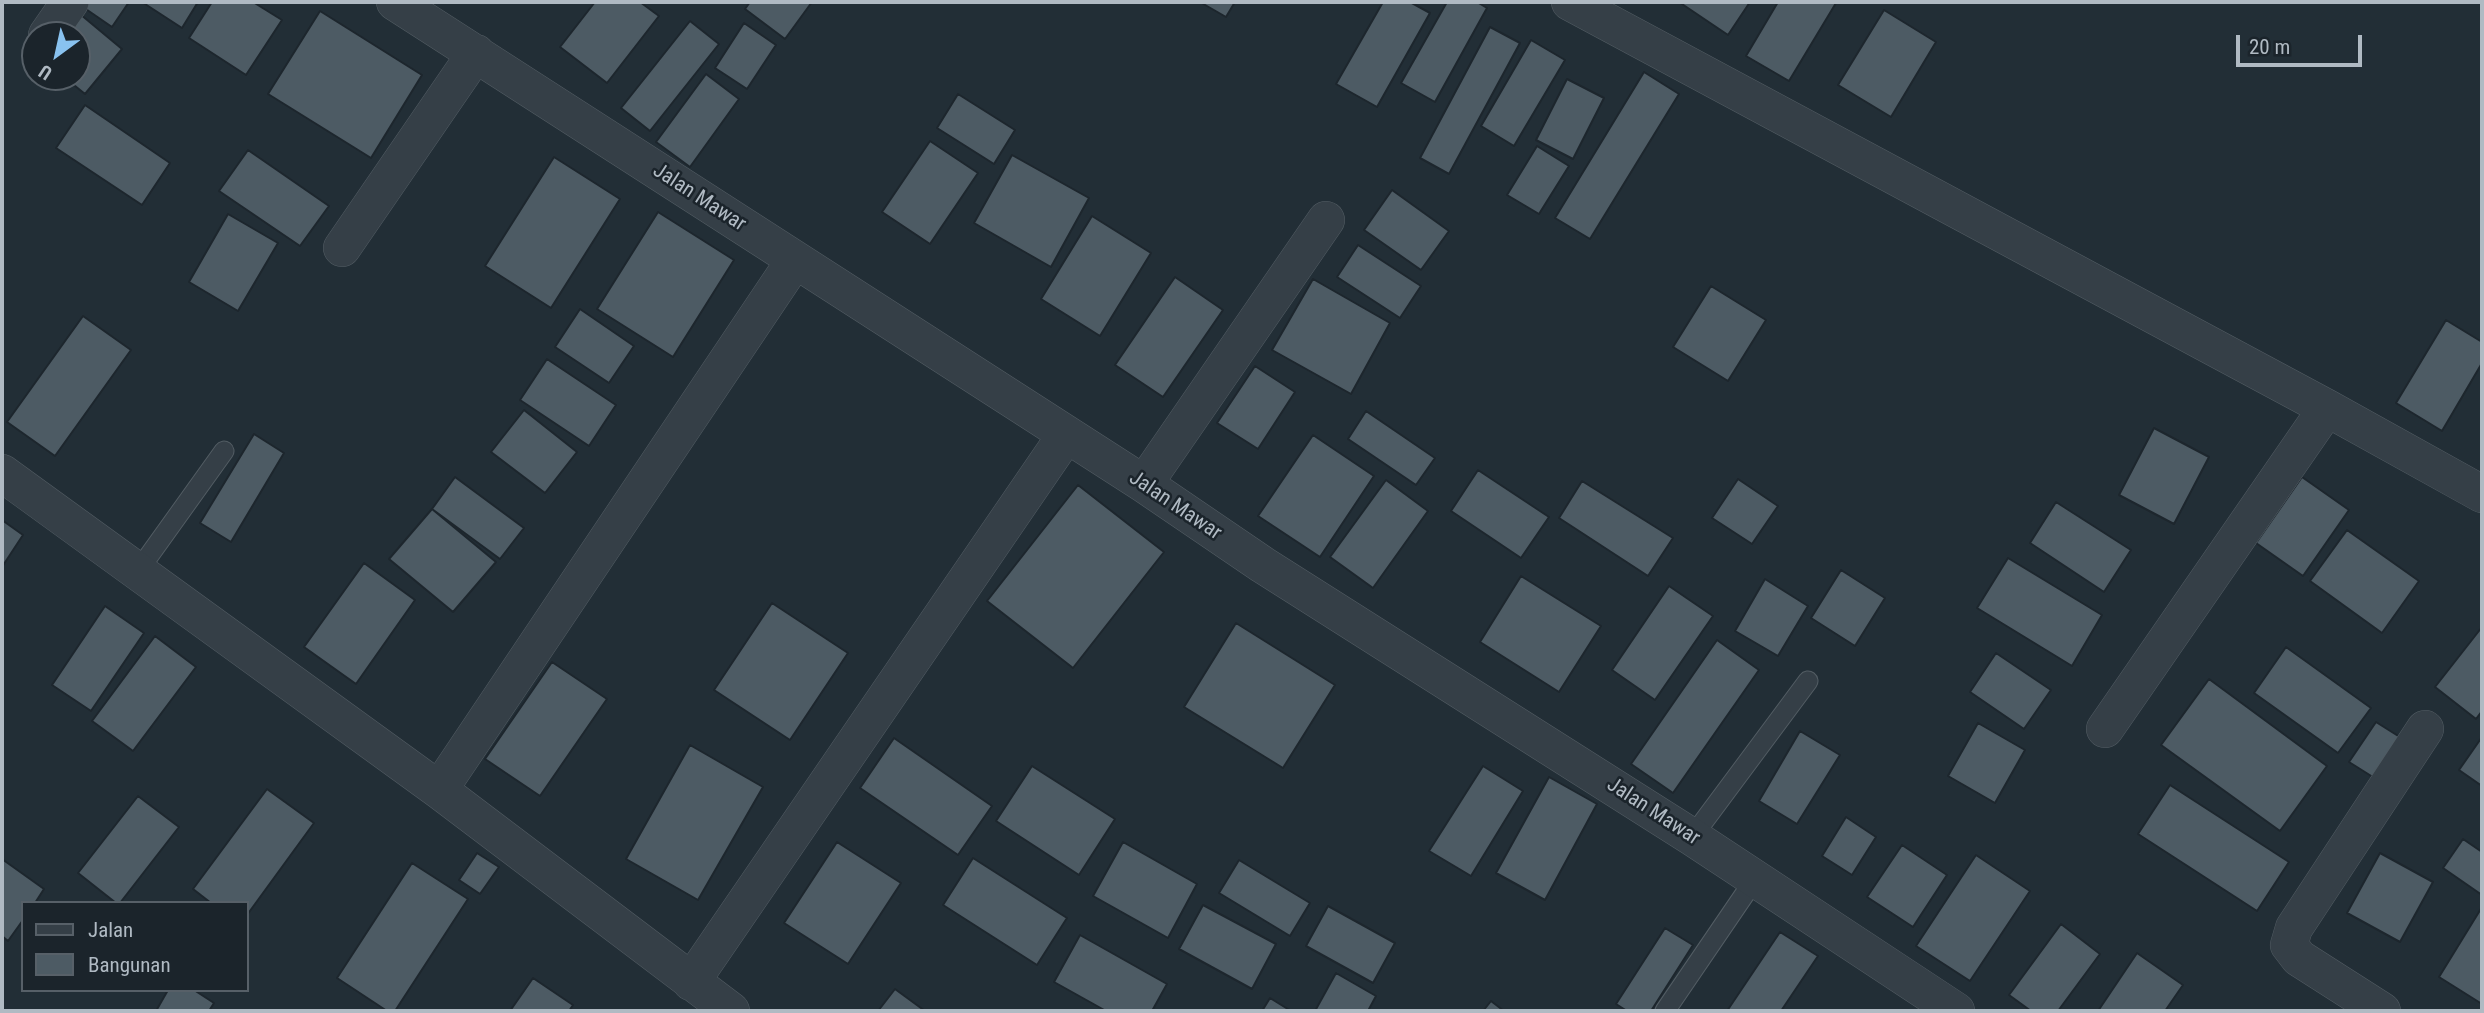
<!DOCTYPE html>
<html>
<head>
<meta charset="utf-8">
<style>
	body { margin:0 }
	#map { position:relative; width:2484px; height:1013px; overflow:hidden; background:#222e36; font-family:"Roboto Condensed",sans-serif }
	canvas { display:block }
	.frame { position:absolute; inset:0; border:4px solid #b0bac3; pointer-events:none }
	.legend { position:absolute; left:21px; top:901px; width:228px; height:91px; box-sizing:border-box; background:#1b242b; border:2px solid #576068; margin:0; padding:9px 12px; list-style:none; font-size:21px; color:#b0bac3 }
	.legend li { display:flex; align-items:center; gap:14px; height:35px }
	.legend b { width:35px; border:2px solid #576068 }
	.north { position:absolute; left:21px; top:21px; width:70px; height:70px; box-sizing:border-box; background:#1b242b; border:2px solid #576068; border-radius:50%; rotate:213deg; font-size:19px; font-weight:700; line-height:28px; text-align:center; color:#b0bac3 }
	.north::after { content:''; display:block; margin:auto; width:24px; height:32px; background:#89c2ef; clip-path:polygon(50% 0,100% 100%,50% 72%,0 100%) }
	.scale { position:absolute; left:2236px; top:35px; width:126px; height:32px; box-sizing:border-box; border:4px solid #b0bac3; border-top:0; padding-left:9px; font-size:21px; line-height:24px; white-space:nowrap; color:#b0bac3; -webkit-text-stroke:5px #1b242b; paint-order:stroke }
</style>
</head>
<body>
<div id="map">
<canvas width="2484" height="1013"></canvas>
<div class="frame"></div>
<ul class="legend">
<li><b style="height:9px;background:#353f47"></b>Jalan</li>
<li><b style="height:19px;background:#4d5b64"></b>Bangunan</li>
</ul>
<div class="north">U</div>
<div class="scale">20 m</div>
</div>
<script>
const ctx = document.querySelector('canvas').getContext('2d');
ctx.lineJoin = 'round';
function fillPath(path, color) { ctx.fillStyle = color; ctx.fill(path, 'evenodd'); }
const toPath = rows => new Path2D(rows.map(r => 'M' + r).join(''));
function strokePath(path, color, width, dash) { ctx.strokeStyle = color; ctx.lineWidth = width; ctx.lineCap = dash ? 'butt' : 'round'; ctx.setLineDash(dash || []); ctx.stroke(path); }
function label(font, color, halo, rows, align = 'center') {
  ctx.font = font + ' "Roboto Condensed",sans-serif'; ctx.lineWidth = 5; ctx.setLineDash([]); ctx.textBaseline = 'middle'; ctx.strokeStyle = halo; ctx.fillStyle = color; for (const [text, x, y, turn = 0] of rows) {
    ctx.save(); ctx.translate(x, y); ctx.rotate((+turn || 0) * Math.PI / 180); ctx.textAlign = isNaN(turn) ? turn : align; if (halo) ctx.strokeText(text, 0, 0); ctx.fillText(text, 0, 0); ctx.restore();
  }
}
const building = toPath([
	[82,2,129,2,112,27,80,5,82,2],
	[142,2,198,2,182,28,142,2],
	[212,2,253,2,282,20,246,75,189,38,212,2],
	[595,2,640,2,659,16,607,83,560,47,595,2],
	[750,2,812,2,785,39,745,9,750,2],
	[1200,2,1235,2,1226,17,1200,2],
	[1383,2,1410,2,1430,13,1377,107,1336,84,1383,2],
	[1447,2,1477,2,1487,8,1435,102,1401,83,1447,2],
	[1679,2,1750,2,1728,35,1679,2],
	[1778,2,1836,3,1789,81,1746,56,1778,2],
	[1884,10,1936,42,1891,117,1838,85,1884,10],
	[320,11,422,75,371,158,268,94,320,11],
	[80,14,122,49,85,94,64,77,77,77,77,35,62,35,80,14],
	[690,21,719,44,650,131,621,108,690,21],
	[744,23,776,45,747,89,715,68,744,23],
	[1490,27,1520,43,1449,174,1420,158,1490,27],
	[1531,40,1565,60,1514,146,1481,126,1531,40],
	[1644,72,1679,94,1590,239,1555,218,1644,72],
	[706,74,739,99,690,167,656,142,706,74],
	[1567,79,1604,98,1573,159,1536,140,1567,79],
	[958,94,1015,130,994,164,937,128,958,94],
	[85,105,170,163,142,205,56,148,85,105],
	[930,141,978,173,930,244,882,212,930,141],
	[1537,146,1569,166,1539,214,1507,195,1537,146],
	[248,150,329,206,300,246,219,191,248,150],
	[1012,155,1089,198,1051,267,974,223,1012,155],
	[554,157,620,199,551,308,485,266,554,157],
	[1392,190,1449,231,1421,270,1364,230,1392,190],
	[658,212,734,260,673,357,597,309,658,212],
	[228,214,278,243,238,311,189,282,228,214],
	[1092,216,1151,253,1100,336,1041,299,1092,216],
	[1358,245,1421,286,1400,318,1337,277,1358,245],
	[1175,277,1223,310,1163,397,1115,365,1175,277],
	[1313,279,1390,323,1351,394,1272,350,1313,279],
	[1711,286,1766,320,1728,381,1673,347,1711,286],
	[580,309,634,346,609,383,555,347,580,309],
	[83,316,131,350,55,456,7,422,83,316],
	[2446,320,2482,342,2482,363,2442,431,2396,403,2446,320],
	[547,359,616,405,589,446,520,400,547,359],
	[1255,366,1295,392,1258,449,1217,423,1255,366],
	[524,410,577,452,545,493,491,452,524,410],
	[1366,411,1435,458,1416,485,1348,439,1366,411],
	[2154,428,2209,457,2174,524,2119,495,2154,428],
	[254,434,284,453,231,542,200,523,254,434],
	[1313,435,1374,476,1320,557,1258,516,1313,435],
	[1478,470,1549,517,1521,558,1451,511,1478,470],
	[455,477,524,528,500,559,432,509,455,477],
	[2302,477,2349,510,2303,576,2256,543,2302,477],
	[1738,479,1778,506,1752,544,1712,518,1738,479],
	[1386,480,1428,511,1373,588,1330,557,1386,480],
	[1582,481,1673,538,1648,576,1559,518,1582,481],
	[1078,485,1164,552,1073,668,987,601,1078,485],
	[2056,502,2131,550,2104,592,2030,543,2056,502],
	[432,509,496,562,453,612,389,559,432,509],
	[2,520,23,535,2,567,2,520],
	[2347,530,2419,581,2382,633,2310,581,2347,530],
	[2008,558,2102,615,2072,666,1977,608,2008,558],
	[364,563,415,600,356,684,304,647,364,563],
	[1841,570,1885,598,1855,646,1811,618,1841,570],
	[1521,576,1601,626,1559,692,1480,642,1521,576],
	[1765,579,1808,606,1778,656,1735,631,1765,579],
	[1669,586,1713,616,1655,700,1612,670,1669,586],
	[772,603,848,653,790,740,714,690,772,603],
	[105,606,144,633,91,711,52,685,105,606],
	[1236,623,1335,685,1283,768,1184,707,1236,623],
	[2482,627,2482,711,2476,719,2435,687,2482,627],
	[155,636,196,667,133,751,92,721,155,636],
	[1717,640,1759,670,1673,793,1631,764,1717,640],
	[2286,647,2371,708,2338,753,2254,693,2286,647],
	[1996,653,2051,690,2024,729,1970,692,1996,653],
	[552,662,607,699,540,796,485,759,552,662],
	[2209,679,2327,766,2280,831,2161,745,2209,679],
	[2376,722,2403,739,2376,779,2349,762,2376,722],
	[1978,723,2025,750,1995,803,1948,776,1978,723],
	[1800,731,1840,755,1797,824,1759,801,1800,731],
	[2482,737,2482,786,2459,770,2482,737],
	[894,738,992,806,958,855,860,788,894,738],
	[690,745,763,787,698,900,626,859,690,745],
	[1032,766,1115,819,1079,875,996,821,1032,766],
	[1483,766,1523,791,1471,876,1429,851,1483,766],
	[1549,777,1597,804,1545,900,1496,873,1549,777],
	[2170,785,2289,862,2257,911,2138,834,2170,785],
	[267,789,314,823,247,915,247,903,211,903,193,889,267,789],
	[138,796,179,827,120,903,116,903,78,873,138,796],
	[1846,817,1876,837,1852,875,1822,856,1846,817],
	[2463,839,2482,852,2482,895,2443,868,2463,839],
	[837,842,901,883,848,964,784,923,837,842],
	[1123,842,1197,884,1168,938,1093,896,1123,842],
	[1902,845,1947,875,1913,927,1867,897,1902,845],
	[477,853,499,867,480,894,459,880,477,853],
	[2380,853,2433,882,2400,942,2347,913,2380,853],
	[1976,855,2030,891,1970,981,1916,946,1976,855],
	[973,858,1067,918,1037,965,943,905,973,858],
	[2,859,44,889,35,903,23,903,23,920,8,941,2,936,2,859],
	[1239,860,1310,903,1290,936,1219,893,1239,860],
	[412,863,468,899,395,1011,387,1011,337,978,412,863],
	[1203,905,1276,944,1252,989,1179,949,1203,905],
	[1328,906,1395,943,1373,983,1306,946,1328,906],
	[2482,907,2482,1004,2439,977,2482,907],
	[2061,924,2100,954,2058,1011,2031,1011,2009,995,2061,924],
	[1665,928,1693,945,1651,1011,1627,1011,1616,1004,1665,928],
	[1780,932,1818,956,1781,1011,1727,1011,1780,932],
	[1080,935,1167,984,1152,1011,1106,1011,1054,982,1080,935],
	[2137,953,2183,985,2165,1011,2098,1011,2137,953],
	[1336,973,1376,996,1368,1011,1315,1011,1336,973],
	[533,978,573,1005,569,1011,510,1011,533,978],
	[895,989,925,1011,878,1011,895,989],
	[168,990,194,990,214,1003,209,1011,156,1011,168,990],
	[1270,998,1291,1011,1262,1011,1270,998],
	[1491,1001,1504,1011,1483,1011,1491,1001]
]);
fillPath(building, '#4d5b64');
strokePath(building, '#1d262d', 2);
const lane = toPath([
	[138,571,224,451],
	[1692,837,1808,681],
	[1665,1011,1755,879]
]);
const street = toPath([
	[395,2,1144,484,1263,565,1692,837,1956,1011],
	[1570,2,2327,408,2482,494],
	[47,35,70,2],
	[342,248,476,53],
	[2,473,439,790,731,1011],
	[1144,484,1326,220],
	[2105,729,2327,408],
	[439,790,795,260],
	[691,982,1066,435],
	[2382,1011,2299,958,2289,945,2294,928,2425,729]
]);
strokePath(lane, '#535d64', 21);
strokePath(street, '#535d64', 38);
strokePath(lane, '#353f47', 19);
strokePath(street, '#353f47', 37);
label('21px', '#b0bac3', '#1b242b', [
	["Jalan Mawar",699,198,33],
	["Jalan Mawar",1175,506,34],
	["Jalan Mawar",1653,812,33]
]);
</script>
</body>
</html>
